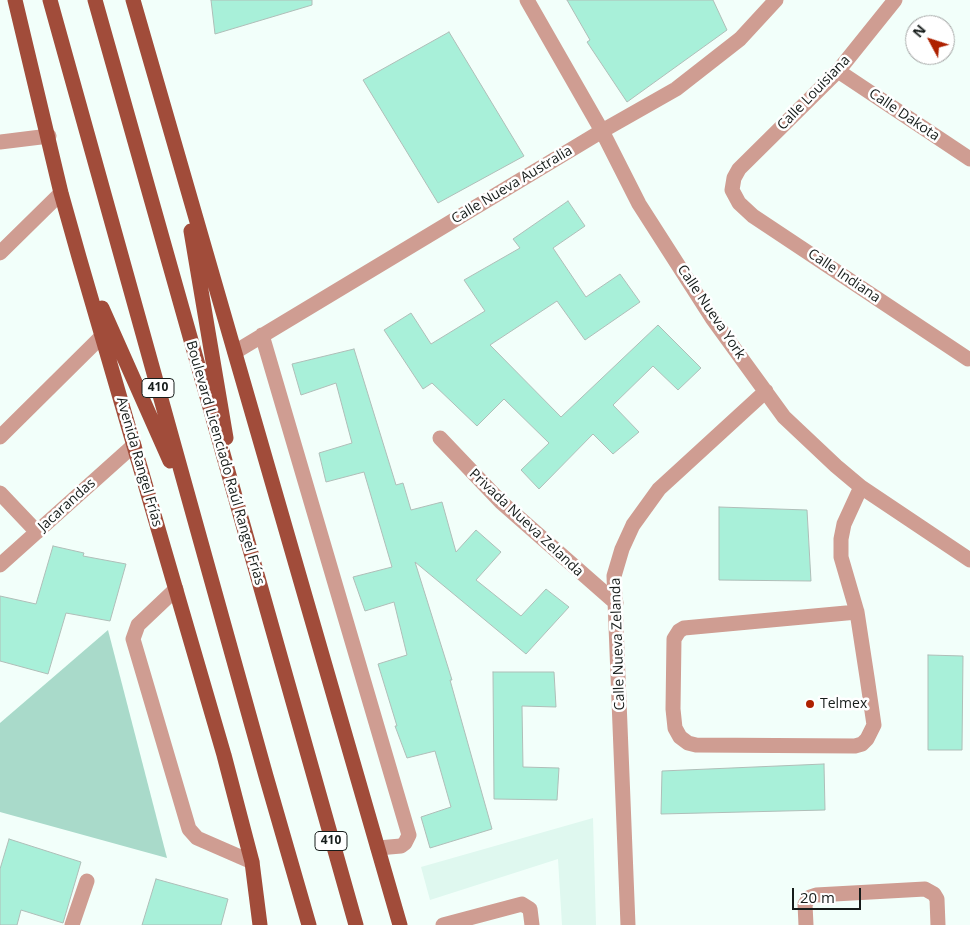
<!DOCTYPE html>
<html>
<head>
<meta charset="utf-8">
<style>
	body { margin:0 }
	#map { position:relative; width:970px; height:925px; overflow:hidden; background:#f2fffa; font-family:"Open Sans",sans-serif }
	canvas { display:block }
	.north { position:absolute; left:905px; top:15px; width:50px; height:50px; box-sizing:border-box; background:#fff; border:1px solid #a2a4a3; border-radius:50%; rotate:310deg; font-size:14px; font-weight:700; line-height:20px; text-align:center; color:#161c1a }
	.north::after { content:''; display:block; margin:auto; width:18px; height:22px; background:#ae2100; clip-path:polygon(50% 0,100% 100%,50% 72%,0 100%) }
	.scale { position:absolute; left:792px; top:888px; width:69px; height:22px; box-sizing:border-box; border:2px solid #161c1a; border-top:0; padding-left:6px; font-size:15px; line-height:18px; white-space:nowrap; color:#161c1a; -webkit-text-stroke:4px #fff; paint-order:stroke }
</style>
</head>
<body>
<div id="map">
<canvas width="970" height="925"></canvas>
<div class="north">N</div>
<div class="scale">20 m</div>
</div>
<script>
const ctx = document.querySelector('canvas').getContext('2d');
ctx.lineJoin = 'round';
function fillPath(path, color) { ctx.fillStyle = color; ctx.fill(path, 'evenodd'); }
const toPath = rows => new Path2D(rows.map(r => 'M' + r).join(''));
function strokePath(path, color, width, dash) { ctx.strokeStyle = color; ctx.lineWidth = width; ctx.lineCap = dash ? 'butt' : 'round'; ctx.setLineDash(dash || []); ctx.stroke(path); }
function label(font, color, halo, rows, align = 'center') {
  ctx.font = font + ' "Open Sans",sans-serif'; ctx.lineWidth = 5; ctx.setLineDash([]); ctx.textBaseline = 'middle'; ctx.strokeStyle = halo; ctx.fillStyle = color; for (const [text, x, y, turn = 0] of rows) {
    ctx.save(); ctx.translate(x, y); ctx.rotate((+turn || 0) * Math.PI / 180); ctx.textAlign = isNaN(turn) ? turn : align; if (halo) ctx.strokeText(text, 0, 0); ctx.fillText(text, 0, 0); ctx.restore();
  }
}
fillPath(toPath([
	[593,818,596,925,562,925,558,859,430,900,421,867]
]), '#dff8ef');
fillPath(toPath([
	[108,630,167,858,0,812,0,723]
]), '#a9daca');
const building = toPath([
	[211,0,312,0,312,5,215,34,211,0],
	[567,0,713,0,727,30,627,102,587,42,590,40,567,0],
	[449,32,524,156,438,203,363,80,449,32],
	[568,201,585,226,553,248,586,297,620,274,640,302,585,340,557,301,490,345,561,417,658,325,701,368,678,390,653,366,613,405,639,432,613,454,593,434,539,489,521,470,549,443,504,399,477,426,432,383,423,389,384,330,411,313,431,344,485,311,464,280,520,248,513,239,568,201],
	[354,349,396,485,403,483,411,510,442,502,456,552,476,530,501,552,476,580,521,616,546,589,569,607,526,654,415,562,452,680,450,680,492,829,430,848,421,817,451,807,435,751,407,758,395,726,397,726,378,664,407,655,394,602,365,611,353,577,392,567,364,472,326,482,319,453,352,443,336,383,301,395,292,364,354,349],
	[719,507,807,510,811,581,719,580,719,507],
	[53,546,84,553,83,556,126,564,110,621,66,613,48,674,0,661,0,596,36,604,53,546],
	[928,655,963,656,962,750,928,750,928,655],
	[493,672,554,672,556,707,522,706,523,767,559,768,557,800,494,799,493,672],
	[824,764,825,810,661,814,662,771,824,764],
	[9,839,81,862,63,923,21,910,17,925,0,925,0,869,9,839],
	[156,879,228,899,221,925,142,925,156,879]
]);
fillPath(building, '#a8f0d9');
strokePath(building, '#afbeb8', 1);
strokePath(toPath([
	[527,0,602,131,639,204,712,318,784,417,836,466,861,487,970,560],
	[895,0,838,71,739,169,734,178,732,190,739,203,753,216,968,359],
	[838,71,970,159],
	[0,142,49,136],
	[0,253,61,193],
	[262,335,409,835,405,843,401,846,378,848],
	[235,352,602,131,676,89,740,39,776,0],
	[0,437,102,336],
	[440,438,501,502,616,603],
	[0,493,37,532],
	[0,565,134,445],
	[176,589,138,625,133,639,189,829,197,838,252,862],
	[857,612,684,628,679,631,674,639,673,709,675,728,680,737,688,743,696,745,855,746,862,744,867,739,874,725,867,677,857,612,841,557,841,539,844,524,861,487],
	[72,925,87,881],
	[443,925,522,904,530,909,532,925],
	[628,925,614,576,622,549,633,525,659,489,766,391],
	[806,925,805,904,810,897,816,895,925,889,934,894,937,899,938,925]
]), '#cf9d92', 15);
strokePath(toPath([
	[15,0,61,193,79,257,224,755,252,862,260,925],
	[50,0,266,776,309,925],
	[95,0,356,925],
	[133,0,400,925],
	[191,231,226,438],
	[102,308,170,461]
]), '#a14c3a', 15);
for (const [x, y, r, color] of [
	[810,704,5,"#ae2100"]
]) { const dot = new Path2D(); dot.arc(x, y, r, 0, 2 * Math.PI); ctx.fillStyle = color; ctx.fill(dot); strokePath(dot, '#fff', 2); }
for (const [x, y, w] of [
	[158,388,32],
	[331,841,32]
]) { const box = new Path2D(); box.roundRect(x - w / 2, y - 9.5, w, 19, 4); ctx.fillStyle = '#fff'; ctx.fill(box); strokePath(box, '#161c1a', 1); }
label('bold 12px', '#161c1a', null, [
	["410",158,388],
	["410",331,841]
]);
label('14px', '#161c1a', '#fff', [
	["Calle Louisiana",814,93,-46],
	["Calle Dakota",904,115,34],
	["Calle Nueva Australia",512,185,-31],
	["Calle Indiana",844,276,34],
	["Calle Nueva York",711,312,56],
	["Avenida Rangel Frías",139,462,74],
	["Boulevard Licenciado Raúl Rangel Frías",225,463,74],
	["Jacarandas",67,505,-42],
	["Privada Nueva Zelanda",526,523,43],
	["Calle Nueva Zelanda",618,644,-92]
]);
label('14px', '#161c1a', '#fff', [
	["Telmex",820,704]
], 'left');
</script>
</body>
</html>
